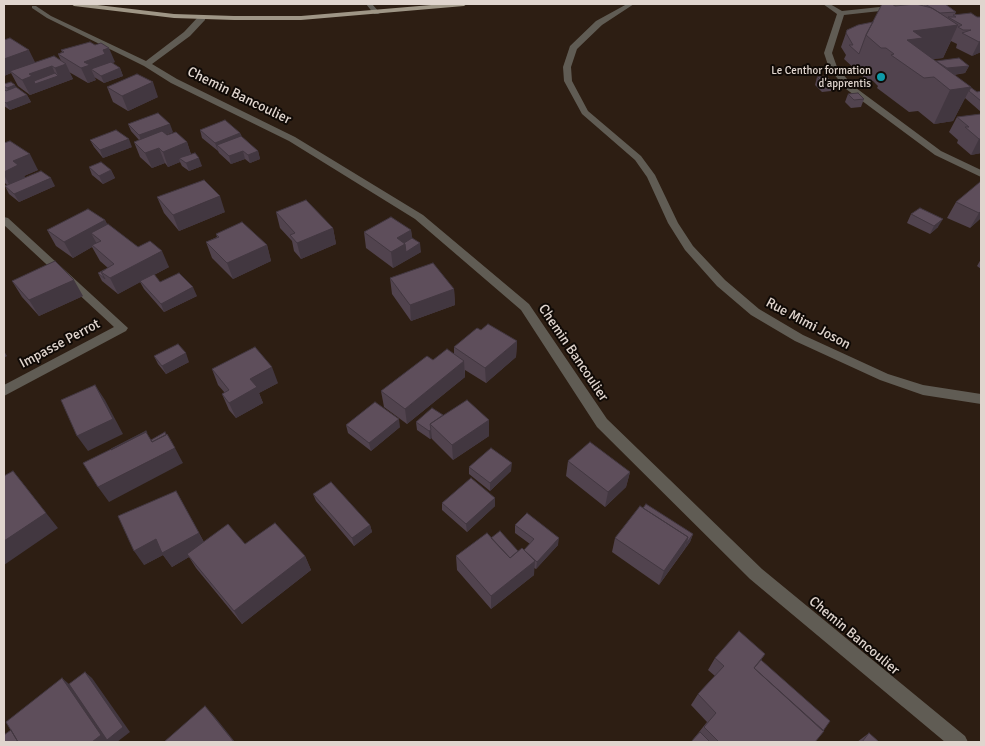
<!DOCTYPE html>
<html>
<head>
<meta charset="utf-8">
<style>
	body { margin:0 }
	#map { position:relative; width:985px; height:746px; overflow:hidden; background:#2d1e13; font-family:Signika,sans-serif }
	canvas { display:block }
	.frame { position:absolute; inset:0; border:5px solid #e0d5ce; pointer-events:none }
</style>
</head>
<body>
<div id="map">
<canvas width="985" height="746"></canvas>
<div class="frame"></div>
</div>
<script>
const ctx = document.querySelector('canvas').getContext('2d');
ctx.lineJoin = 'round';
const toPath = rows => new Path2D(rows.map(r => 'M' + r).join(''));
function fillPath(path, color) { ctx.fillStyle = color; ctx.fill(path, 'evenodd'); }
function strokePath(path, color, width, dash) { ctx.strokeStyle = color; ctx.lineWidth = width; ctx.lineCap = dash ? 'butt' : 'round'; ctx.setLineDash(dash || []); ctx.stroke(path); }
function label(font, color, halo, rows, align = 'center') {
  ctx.font = font + ' Signika,sans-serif'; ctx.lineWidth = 4; ctx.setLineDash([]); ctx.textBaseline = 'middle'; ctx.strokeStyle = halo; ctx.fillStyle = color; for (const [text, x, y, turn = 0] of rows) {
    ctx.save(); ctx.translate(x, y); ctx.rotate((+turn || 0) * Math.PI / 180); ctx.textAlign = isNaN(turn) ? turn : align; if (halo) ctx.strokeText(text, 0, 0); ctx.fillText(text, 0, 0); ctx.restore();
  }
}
fillPath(toPath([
	[366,4,372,4,380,13,378,14,374,14,366,4],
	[627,4,634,4,602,25,577,49,571,67,572,81,588,111,641,156,655,175,678,223,693,246,725,280,759,309,803,335,888,374,923,385,981,394,981,404,923,395,880,380,795,341,751,315,717,286,685,250,668,223,647,177,635,160,582,114,564,81,563,67,570,46,596,21,627,4],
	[823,4,830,4,842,11,908,4,928,4,925,6,844,15,832,53,837,67,852,85,941,151,981,170,981,177,935,155,846,89,829,68,824,53,837,14,823,4],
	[32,6,36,6,51,16,146,61,184,32,199,16,205,16,205,20,190,36,152,64,177,79,295,137,423,215,529,304,607,419,762,569,965,736,968,742,945,742,750,579,597,427,521,310,415,219,289,141,171,83,144,66,47,18,32,8,32,6],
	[4,217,8,218,128,328,126,331,4,396,4,385,114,327,4,225,4,217]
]), '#605c54');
fillPath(toPath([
	[71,4,89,4,174,14,234,16,301,16,443,4,467,4,464,6,301,20,234,20,174,18,74,6,71,4]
]), '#9f9686');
fillPath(toPath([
	[924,4,945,4,956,12,955,14,977,17,981,52,972,56,956,48,957,44,951,41,943,58,933,59,936,61,969,66,965,73,954,75,977,92,981,91,981,112,965,98,953,121,934,124,918,111,909,112,877,88,878,86,873,81,868,81,844,59,846,55,841,47,847,30,924,6],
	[4,40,35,63,61,61,58,54,62,52,61,50,115,62,112,63,120,68,123,76,104,83,94,77,96,80,88,83,69,72,73,79,30,95,18,86,11,73,4,76],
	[817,77,834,84,831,91,822,92,815,85],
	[4,84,17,88,27,95,31,102,10,110,4,106,4,89,5,90,4,87],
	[107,87,158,97,128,111,113,102],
	[848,94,864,99,861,107,851,108,845,102],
	[981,114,981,153,971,155,957,143,958,140,949,132,957,117],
	[128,124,173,132,166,135,187,142,191,154,202,166,189,171,182,166,180,162,168,167,165,163,152,168,140,157,134,142,139,140,131,131],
	[200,130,240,133,242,137,258,151,260,159,250,163,245,159,231,164,219,153,218,151,202,138],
	[90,140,132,147,103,158,94,147],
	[4,143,38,170,24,176,25,177,55,186,19,202,9,194,5,186,7,185,4,182],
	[89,167,111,170,115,178,103,184,92,175],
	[981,183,981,218,970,228,947,218,956,202],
	[157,197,225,212,179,231,164,213],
	[276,212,333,228,336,244,301,259,294,251,292,241,280,228],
	[911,214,938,227,930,234,907,223],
	[105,220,107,224,138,247,169,267,154,275,160,282,197,296,164,312,144,289,140,282,118,294,102,281,98,273,108,268,100,261,92,247,73,258,56,246,47,230],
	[411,230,412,238,421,252,393,268,366,248,364,232],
	[216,234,267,245,271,261,233,279,212,258,206,242,217,237],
	[981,259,981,269,977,266],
	[390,278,454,289,455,305,411,321,392,294],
	[12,281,83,296,39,316,22,297],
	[481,330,517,341,516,357,486,383,465,370,465,377,407,424,384,407,381,391,433,360,454,354,454,347],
	[154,356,189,362,166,374,158,364],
	[212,369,278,383,259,393,263,403,236,418,229,410,222,394,225,393,218,385],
	[443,415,489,420,489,436,453,460,432,439,432,438,430,439,417,430,416,422],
	[346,425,400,427,371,451,348,433],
	[568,461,630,472,626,487,605,507,566,476],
	[469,467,511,471,490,491,469,474],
	[176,491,204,542,245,544,305,556,311,570,242,624,196,568,189,557,172,567,163,555,144,565],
	[313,494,370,525,372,532,354,546,316,501],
	[442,503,495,506,467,532,442,510],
	[515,525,558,545,536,569,534,568,534,575,491,609,457,570,456,556,491,538,518,551,524,550,530,544,515,533],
	[693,534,690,542,659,585,612,552,615,538],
	[765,654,761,660,823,731,815,742,691,742,707,722,691,705,698,694,715,676,708,670,715,658],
	[869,733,879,742,857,742]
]), '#51434e');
fillPath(toPath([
	[247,4,259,4,247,5],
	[958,25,943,58,912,61,907,40,913,31],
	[981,41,981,52,972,56,979,42],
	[109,48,115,62,91,69,96,80,88,83,81,68,84,62,103,50],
	[29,50,36,64,10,71,11,73,4,76,4,59],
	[66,64,73,79,30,95,22,80,29,74,52,66,56,76,58,76,55,68],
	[969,66,965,73,943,76,947,68],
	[120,68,123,76,104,83,101,76],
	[153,82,158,97,128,111,122,96],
	[15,85,19,92,11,95,7,88],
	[971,87,953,121,934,124,950,90],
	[27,95,31,102,10,110,6,103],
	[170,124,173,132,142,143,139,135],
	[240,133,243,141,217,145,218,151,215,143],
	[129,139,132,147,103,158,100,150],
	[979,139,981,139,981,153,971,155],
	[187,142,192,158,179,158,180,162,168,167,163,152],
	[159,148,165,163,152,168,145,153],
	[243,151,245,159,231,164,229,156],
	[258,151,260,159,250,163,248,155],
	[30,154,38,170,24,176,27,181,11,188,4,175,4,172,13,161],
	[199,158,202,166,189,171,186,163],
	[111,170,115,178,103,184,99,176],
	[51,178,55,186,19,202,14,194],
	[220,196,225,212,179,231,173,215],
	[981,211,981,218,970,228,979,213],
	[943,219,938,227,930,234,934,226],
	[105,220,113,236,101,241,91,233,97,244,92,245,92,247,73,258,64,242],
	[333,228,336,244,301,259,297,243],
	[411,230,413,246,420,243,421,252,393,268,391,252,397,238],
	[267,245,271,261,233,279,227,263],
	[162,251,169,267,118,294,110,278],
	[74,280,83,296,39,316,29,300],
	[193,287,197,296,164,312,161,304],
	[454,289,455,305,411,321,410,305],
	[517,341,516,357,486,383,485,368],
	[4,351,7,356,4,358],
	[186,353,189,362,166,374,162,366],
	[464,361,465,377,407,424,405,409],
	[272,367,278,383,259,393,263,403,236,418,229,403,250,379],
	[95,385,105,400,123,434,88,451,77,436],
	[399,419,400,427,371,451,369,443],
	[489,420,489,436,453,460,452,445],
	[431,430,432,438,430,439,429,431],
	[175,448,183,463,109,502,98,487],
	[512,463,511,471,490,491,490,483],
	[13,471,58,528,4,565,4,541],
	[630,472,626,487,605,507,608,492],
	[176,491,207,548,187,554,189,557,172,567,163,555,144,565,134,551],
	[495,498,495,506,467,532,466,524],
	[370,525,372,532,354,546,352,538],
	[693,534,690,542,683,551,686,544],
	[688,537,683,551,659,585,664,571],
	[559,538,558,545,536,569,537,562],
	[305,556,311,570,242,624,234,611],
	[535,561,534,575,491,609,491,596],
	[85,672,92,678,130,732,117,742,92,742,62,678,76,690],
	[205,706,215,717,235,742,234,742]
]), '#423740');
const building = toPath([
	[882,4,892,4,895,6,916,4,932,8,958,25,913,31,923,38,907,40,971,87,950,90,934,77,924,78,891,55,894,54,886,48,881,48,866,35,882,4],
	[925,4,945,4,956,12,940,13,925,4],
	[971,13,977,17,981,17,981,41,979,42,962,33,971,30,963,30,958,27,962,25,948,17,956,17,953,15,971,13],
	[873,22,866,35,859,54,849,45,853,45,846,33,847,30,858,25,873,22],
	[10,38,29,50,4,59,4,40,10,38],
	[90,42,95,45,101,43,109,48,103,50,105,54,84,62,90,65,81,68,58,54,64,52,61,50,90,42],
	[54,56,66,64,55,68,52,66,29,74,32,76,22,80,10,71,54,56],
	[959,58,969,66,947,68,936,61,959,58],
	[111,62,120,68,101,76,91,69,111,62],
	[55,73,58,76,35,84,34,81,55,73],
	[137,74,153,82,122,96,107,87,137,74],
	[826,76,834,84,825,85,817,77,826,76],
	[11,82,15,85,7,88,4,86,4,84,11,82],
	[16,87,27,95,6,103,4,101,4,89,6,91,16,87],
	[970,87,977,92,981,91,981,101,969,91,971,87,970,87],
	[858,93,864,99,854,100,848,94,858,93],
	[158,113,170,124,139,135,128,124,158,113],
	[981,114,981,139,979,139,965,127,969,127,957,117,981,114],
	[225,120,240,133,215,143,200,130,225,120],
	[116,130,129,139,100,150,90,140,116,130],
	[162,131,167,135,176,132,187,142,163,152,159,148,145,153,134,142,162,131],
	[241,136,258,151,248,155,243,151,229,156,217,145,241,136],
	[10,141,30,154,13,161,18,165,4,172,4,143,10,141],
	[195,153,199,158,186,163,179,158,195,153],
	[101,162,111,170,99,176,89,167,101,162],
	[41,171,51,178,14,194,5,186,41,171],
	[204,180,220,196,173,215,157,197,204,180],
	[980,182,981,183,981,211,979,213,956,202,980,182],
	[306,200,333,228,297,243,290,235,295,233,276,212,306,200],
	[920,208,943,219,934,226,911,214,920,208],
	[88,209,105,220,64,242,47,230,88,209],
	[391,217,411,230,397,238,405,244,391,252,364,232,391,217],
	[242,222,267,245,227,263,206,242,219,237,216,234,242,222],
	[108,224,138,247,150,241,162,251,110,278,101,272,114,264,92,245,101,241,91,233,108,224],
	[412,238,420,243,406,252,405,244,404,243,412,238],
	[55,261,74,280,29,300,12,281,55,261],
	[433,263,454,289,410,305,390,278,433,263],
	[104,270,101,272,105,279,98,273,104,270],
	[179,273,193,287,161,304,140,281,154,274,160,282,179,273],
	[488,324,517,341,485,368,454,347,477,328,481,330,488,324],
	[178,344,186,353,162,366,154,356,178,344],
	[255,347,272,367,250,379,257,387,229,403,222,394,229,390,212,369,255,347],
	[447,349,464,361,405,409,381,391,427,356,433,360,447,349],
	[95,385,113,419,77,436,61,400,95,385],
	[467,400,489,420,452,445,430,424,467,400],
	[375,402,399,419,369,443,346,425,375,402],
	[432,408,443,415,430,424,431,430,429,431,416,422,432,408],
	[146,431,147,433,146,432,111,450,111,449,146,431],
	[146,432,152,442,167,434,175,448,98,487,83,463,146,432],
	[165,432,166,435,152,442,151,440,165,432],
	[590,442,630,472,608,492,568,461,590,442],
	[491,448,512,463,490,483,469,467,491,448],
	[13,471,46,513,4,541,4,476,13,471],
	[471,478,495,498,466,524,442,503,471,478],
	[331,482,370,525,352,538,313,494,331,482],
	[176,491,199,533,162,553,156,539,134,551,118,516,176,491],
	[646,504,693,534,686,544,688,537,643,508,646,504],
	[640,506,688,537,664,571,615,538,640,506],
	[527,513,559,538,537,562,524,550,534,539,515,525,527,513],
	[275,523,305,556,234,611,187,554,228,524,245,544,275,523],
	[500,531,518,551,510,558,491,538,500,531],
	[487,533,510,558,522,548,535,561,491,596,456,556,487,533],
	[739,631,765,654,754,668,824,731,815,742,719,742,704,727,716,713,698,694,724,666,715,658,739,631],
	[761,660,830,721,823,731,754,668,761,660],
	[85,672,123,727,107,740,69,684,85,672],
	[62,678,101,735,92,742,18,742,6,722,62,678],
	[205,706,234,742,164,742,205,706],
	[11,730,18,742,4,742,4,735,11,730],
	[700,732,710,742,691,742,700,732],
	[869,733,879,742,862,742,869,733]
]);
fillPath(building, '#5e4e5b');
strokePath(building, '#423740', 1);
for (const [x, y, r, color] of [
	[881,77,5,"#0f9aa8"]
]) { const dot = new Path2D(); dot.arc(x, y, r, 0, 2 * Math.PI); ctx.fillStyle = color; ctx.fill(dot); strokePath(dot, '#100a06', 2); }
label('11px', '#e0d5ce', '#100a06', [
	["Le Centhor formation",871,71],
	["d'apprentis",871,84]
], 'right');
label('14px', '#e0d5ce', '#100a06', [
	["Chemin Bancoulier",239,96,26],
	["Rue Mimi Joson",808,324,28],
	["Impasse Perrot",60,344,-28],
	["Chemin Bancoulier",573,353,56],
	["Chemin Bancoulier",854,636,40]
]);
</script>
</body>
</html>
